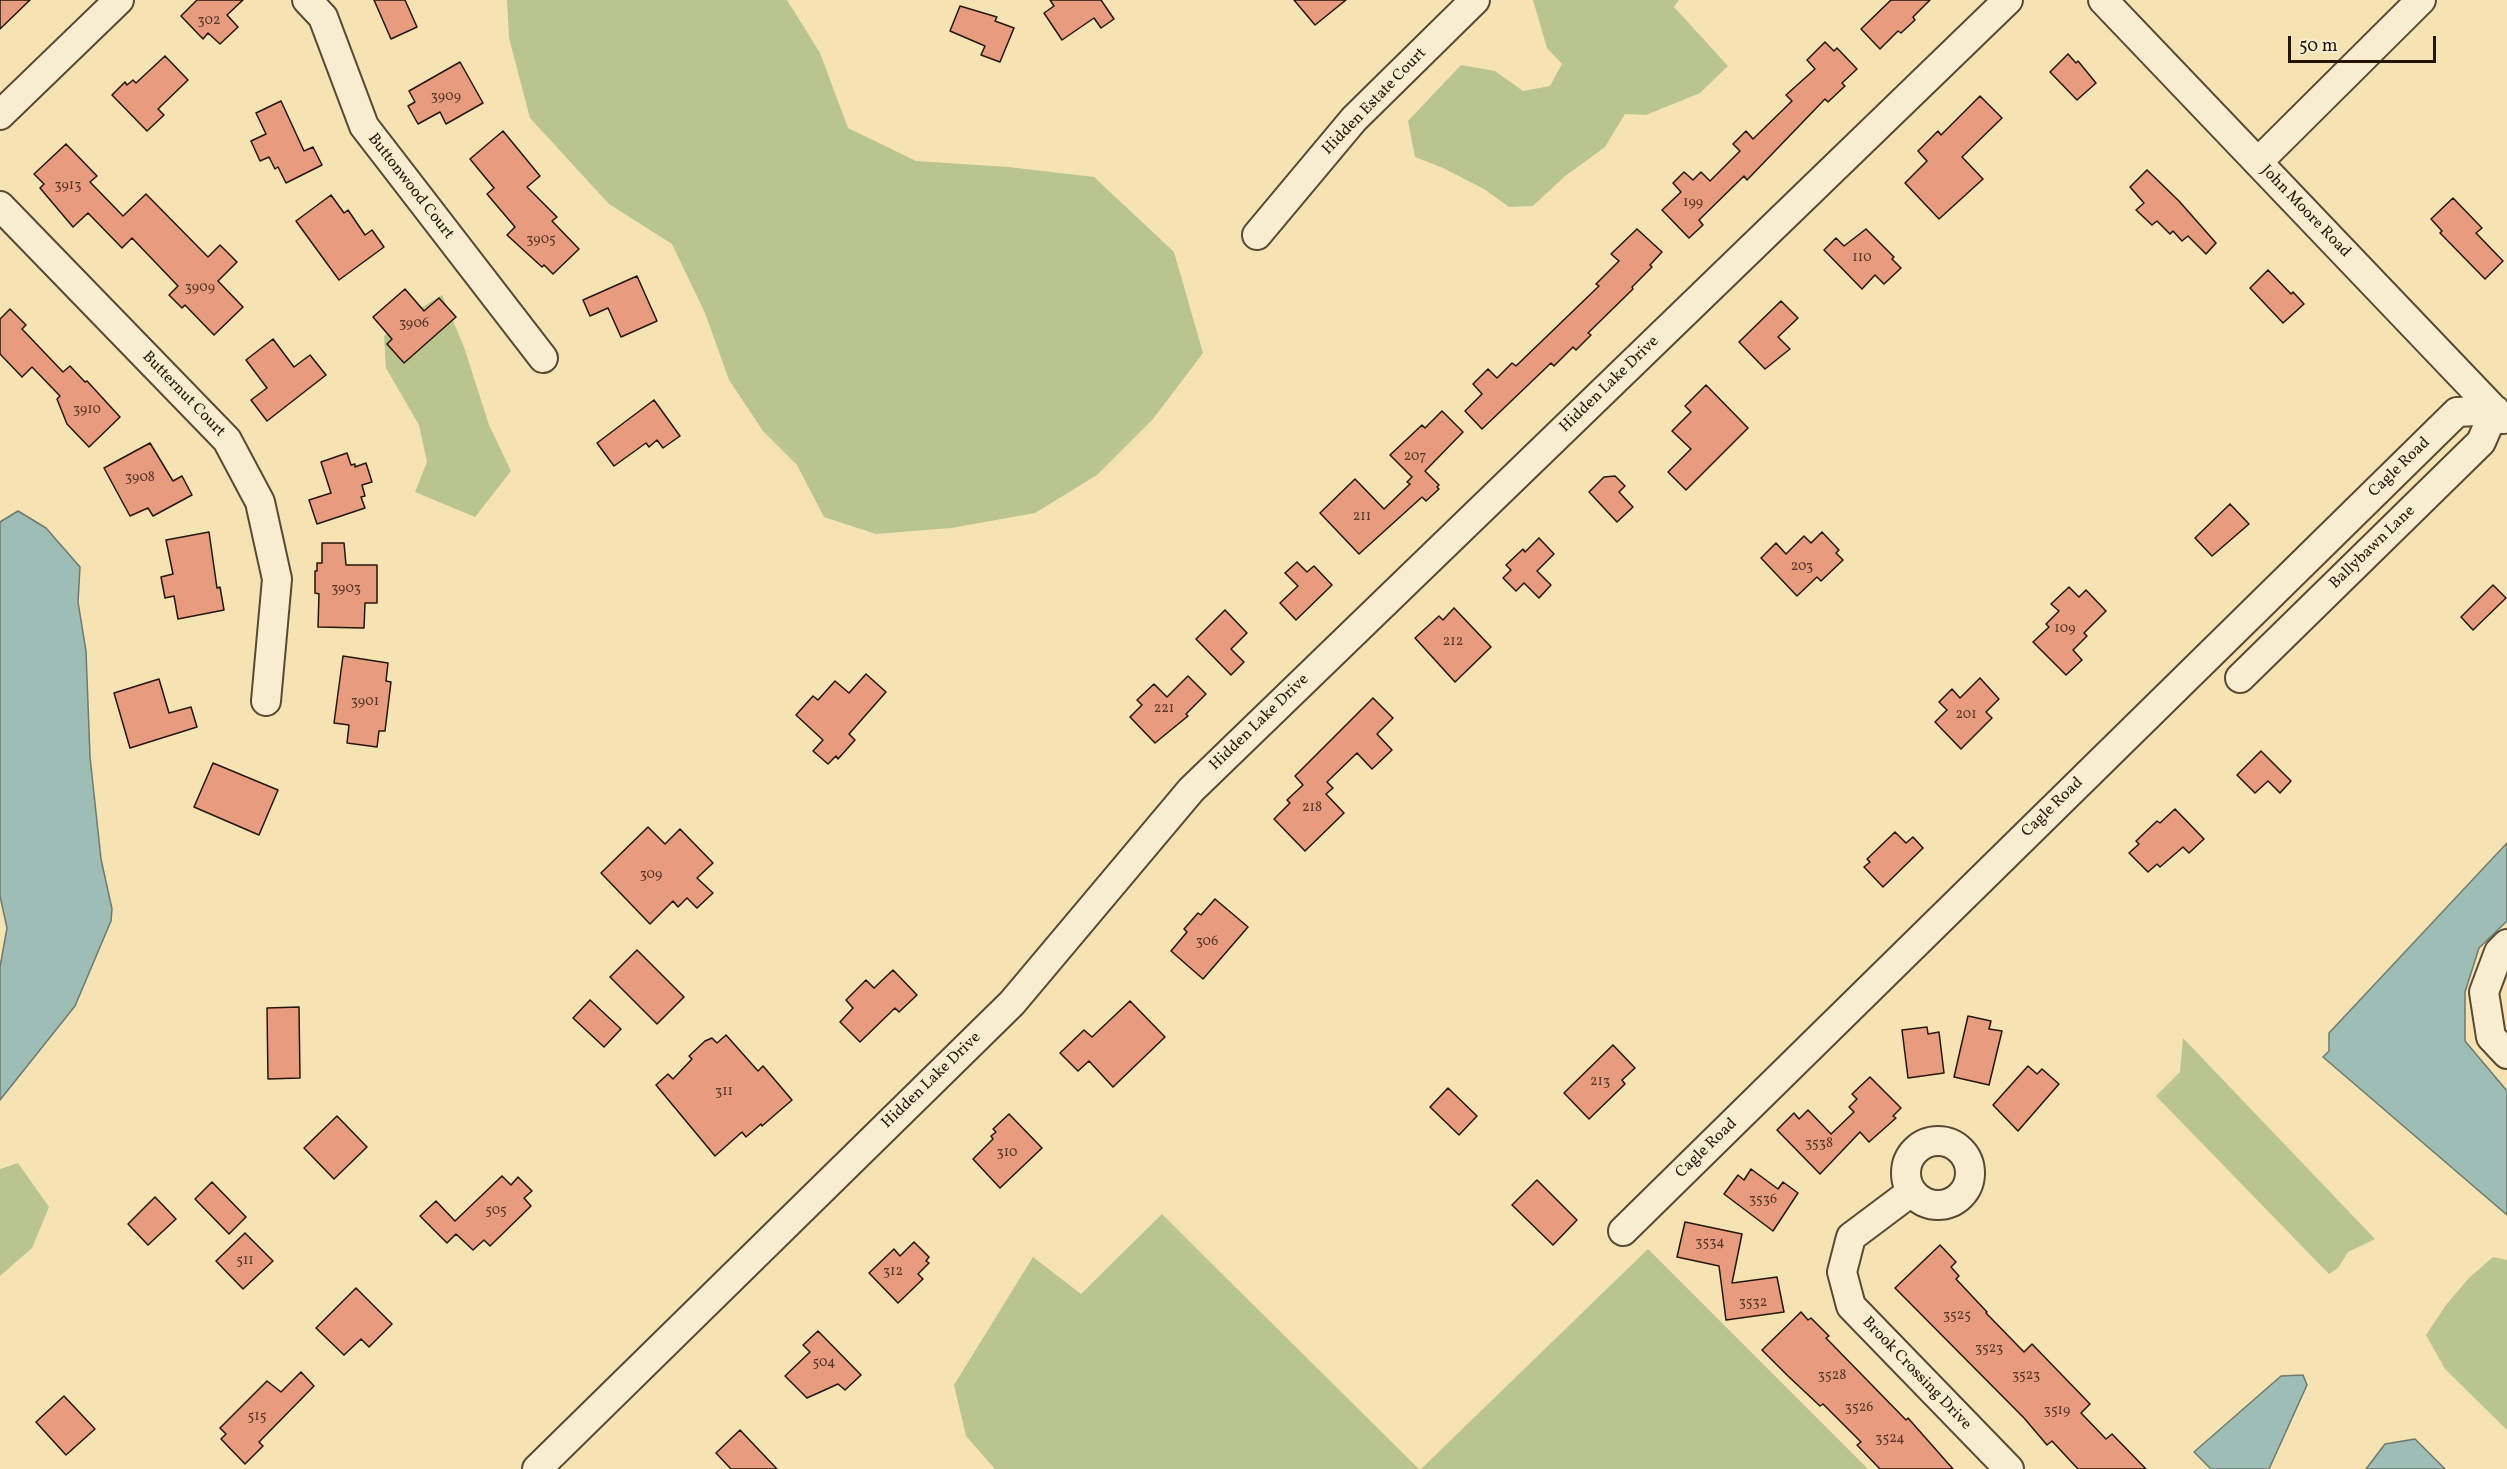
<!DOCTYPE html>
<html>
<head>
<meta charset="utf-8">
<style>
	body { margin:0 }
	#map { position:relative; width:2507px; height:1469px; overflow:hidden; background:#f5e3b3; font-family:Vollkorn,serif }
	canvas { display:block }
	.scale { position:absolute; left:2288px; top:36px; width:148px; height:27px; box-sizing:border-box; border:3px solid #26160a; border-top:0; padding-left:8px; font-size:18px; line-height:21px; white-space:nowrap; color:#26160a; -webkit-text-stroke:4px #f8edce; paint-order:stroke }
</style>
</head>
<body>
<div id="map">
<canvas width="2507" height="1469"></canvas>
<div class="scale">50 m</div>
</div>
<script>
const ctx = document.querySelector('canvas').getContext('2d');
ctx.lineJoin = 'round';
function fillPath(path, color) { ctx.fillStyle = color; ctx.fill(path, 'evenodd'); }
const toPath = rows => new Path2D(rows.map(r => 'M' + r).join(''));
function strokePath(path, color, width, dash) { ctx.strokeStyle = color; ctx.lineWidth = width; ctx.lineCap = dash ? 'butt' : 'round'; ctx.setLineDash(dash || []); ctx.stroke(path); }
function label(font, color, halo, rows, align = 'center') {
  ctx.font = font + ' Vollkorn,serif'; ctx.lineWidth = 6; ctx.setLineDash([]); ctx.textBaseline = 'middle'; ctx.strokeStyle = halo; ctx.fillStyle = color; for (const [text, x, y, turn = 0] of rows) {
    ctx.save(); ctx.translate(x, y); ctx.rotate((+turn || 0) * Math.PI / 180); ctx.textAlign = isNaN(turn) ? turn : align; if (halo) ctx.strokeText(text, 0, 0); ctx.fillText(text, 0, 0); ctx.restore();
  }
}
fillPath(toPath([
	[507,0,787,0,820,53,848,128,916,161,1008,167,1094,177,1174,252,1203,353,1153,419,1097,475,1035,513,951,528,876,534,824,517,797,465,763,431,729,380,705,313,672,244,609,204,530,118,509,38],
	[1533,0,1679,0,1674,7,1728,66,1700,93,1646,115,1625,114,1605,147,1564,177,1533,206,1509,207,1484,189,1443,168,1415,157,1408,121,1461,65,1495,71,1523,91,1550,86,1562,64,1547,48],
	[442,295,464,347,489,425,511,471,475,517,415,492,427,462,419,425,386,368,384,336,413,313],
	[2183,1038,2375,1239,2348,1252,2338,1268,2329,1274,2156,1096,2180,1072],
	[18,1163,49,1207,32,1248,0,1276,0,1169],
	[1162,1214,1209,1261,1419,1469,995,1469,966,1436,954,1385,1033,1257,1081,1294],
	[1648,1249,1868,1469,1421,1469],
	[2493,1257,2507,1260,2507,1430,2445,1369,2426,1335,2446,1305,2469,1278]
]), '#bac48e');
const water = toPath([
	[18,511,46,528,80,567,78,602,86,651,90,757,101,859,112,909,111,921,75,1006,0,1100,0,967,7,928,0,896,0,522,18,511],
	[2507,843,2507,921,2479,948,2465,992,2465,1041,2507,1091,2507,1215,2323,1057,2329,1051,2329,1033,2507,843],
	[2303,1375,2307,1385,2269,1469,2211,1469,2194,1452,2281,1376,2303,1375],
	[2415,1439,2445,1469,2366,1469,2385,1444,2415,1439]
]);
fillPath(water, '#9ebdb4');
strokePath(water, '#6e7a70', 1.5);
const building = toPath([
	[0,0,30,0,0,29,0,0],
	[197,0,243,0,227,15,238,27,220,44,208,33,203,39,181,16,197,0],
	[374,0,405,0,417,27,391,39,374,0],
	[1050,0,1101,0,1114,19,1101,28,1094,18,1062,40,1044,13,1054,6,1050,0],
	[1294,0,1346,0,1315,25,1294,0],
	[1891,0,1930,0,1913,17,1915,20,1901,33,1898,31,1880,49,1861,29,1891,0],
	[960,6,997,17,995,21,1014,28,1000,62,981,55,985,46,950,31,960,6],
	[1825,42,1834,51,1837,48,1857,69,1842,83,1845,86,1828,102,1825,99,1747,180,1744,176,1699,220,1703,225,1689,238,1662,210,1681,192,1673,183,1684,172,1693,180,1701,172,1710,181,1740,151,1733,144,1746,131,1753,139,1792,101,1786,95,1815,69,1807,60,1825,42],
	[2068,54,2076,63,2078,61,2096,83,2077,100,2050,72,2068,54],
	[165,56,188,80,158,109,164,115,147,131,112,95,125,82,127,85,133,80,136,83,165,56],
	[460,62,483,103,446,124,440,112,418,124,408,106,415,102,409,91,460,62],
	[1980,96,2002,118,1962,157,1983,179,1939,219,1905,183,1927,161,1918,151,1938,131,1941,135,1980,96],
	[281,101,304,151,313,147,322,165,286,183,278,167,275,169,269,157,260,161,251,141,266,134,256,113,281,101],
	[503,131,540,176,527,187,557,217,552,221,579,249,553,274,544,265,542,267,507,235,515,227,487,194,494,188,470,159,503,131],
	[66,144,97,176,90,182,123,216,146,194,208,257,220,245,237,262,218,281,243,307,214,335,185,305,182,308,169,295,178,286,132,238,122,248,88,213,73,227,40,188,44,184,34,174,66,144],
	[2147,170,2179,201,2216,243,2206,254,2188,236,2182,241,2173,231,2170,234,2157,221,2152,225,2136,210,2144,203,2130,187,2147,170],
	[331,195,344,213,348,210,365,235,372,230,384,247,339,280,296,221,331,195],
	[2453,198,2482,228,2476,233,2503,261,2485,279,2440,233,2442,231,2431,219,2453,198],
	[1637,229,1662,252,1650,265,1652,267,1632,287,1633,289,1588,333,1591,335,1576,350,1573,347,1554,366,1551,363,1482,429,1465,411,1482,394,1473,384,1488,369,1497,378,1512,363,1516,366,1599,286,1596,284,1619,261,1611,254,1637,229],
	[1866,229,1894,257,1892,259,1901,268,1884,284,1875,275,1862,289,1824,250,1836,238,1844,246,1866,229],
	[2268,270,2291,294,2293,292,2304,304,2283,323,2250,288,2268,270],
	[637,276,657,321,621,337,608,308,590,316,583,300,637,276],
	[405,289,424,311,439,298,456,317,404,363,387,344,392,339,373,317,405,289],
	[1781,301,1798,318,1778,337,1790,349,1765,369,1739,342,1781,301],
	[10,309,26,325,22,329,63,372,70,366,85,382,87,381,120,417,89,447,67,424,57,399,60,396,32,367,22,377,0,354,0,319,10,309],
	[273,339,294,367,310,355,326,375,267,421,251,400,267,388,246,360,273,339],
	[1706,385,1748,428,1686,490,1668,472,1691,449,1672,431,1691,412,1685,406,1706,385],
	[654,400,680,436,663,448,657,440,649,447,646,443,614,466,597,443,654,400],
	[1442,411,1463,432,1425,471,1439,485,1437,487,1439,489,1426,501,1422,497,1359,554,1320,513,1355,479,1384,509,1410,484,1407,482,1412,477,1390,455,1422,425,1425,428,1442,411],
	[150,443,173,481,182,476,192,495,153,516,148,508,130,516,104,468,150,443],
	[347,453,351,465,355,464,355,467,366,463,372,482,362,485,365,496,361,497,365,508,317,524,309,500,331,493,321,462,347,453],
	[1615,476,1625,486,1619,492,1633,507,1617,522,1589,492,1604,477,1615,476],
	[2230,504,2249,524,2212,556,2195,538,2230,504],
	[209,532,217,588,220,587,224,610,178,619,174,596,165,598,161,577,173,574,166,540,209,532],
	[1822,532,1839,550,1836,553,1843,560,1821,581,1817,577,1797,596,1761,558,1776,543,1786,554,1804,536,1811,543,1822,532],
	[1539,538,1554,554,1537,571,1551,585,1539,598,1524,583,1516,591,1503,578,1511,570,1506,565,1523,549,1525,552,1539,538],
	[322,543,344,543,346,565,377,565,377,603,365,603,364,628,318,627,319,594,315,593,315,571,317,571,317,563,322,563,322,543],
	[1297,562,1307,572,1314,566,1332,585,1296,620,1280,603,1298,586,1285,573,1297,562],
	[2493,585,2506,598,2473,630,2461,617,2493,585],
	[2069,587,2079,597,2086,590,2106,611,2084,633,2087,636,2073,650,2082,660,2066,675,2033,642,2049,627,2046,624,2059,611,2051,604,2069,587],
	[1454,608,1491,647,1455,682,1415,638,1439,616,1443,620,1454,608],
	[1225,610,1247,633,1231,649,1244,662,1231,675,1196,639,1225,610],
	[343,656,388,663,386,681,391,682,385,731,379,731,377,747,347,743,349,725,334,723,343,656],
	[866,674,886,692,849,734,855,740,838,759,836,756,828,764,813,751,823,740,796,715,813,696,818,700,835,681,849,693,866,674],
	[1188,676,1206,694,1186,714,1188,716,1155,743,1130,717,1142,705,1137,700,1154,684,1167,697,1188,676],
	[1980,678,1999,699,1986,712,1992,718,1961,749,1935,722,1947,710,1939,702,1952,689,1960,698,1980,678],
	[159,679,169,713,191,707,197,727,130,748,114,693,159,679],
	[1373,698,1393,718,1377,734,1392,750,1372,769,1357,753,1327,782,1333,788,1326,794,1344,813,1305,851,1274,819,1290,803,1287,800,1303,785,1295,776,1373,698],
	[2261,751,2291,781,2280,793,2268,781,2255,793,2237,775,2261,751],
	[213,763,278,790,259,835,194,807,213,763],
	[2175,809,2204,839,2189,853,2183,847,2160,867,2157,864,2148,872,2129,853,2139,844,2136,841,2157,821,2160,823,2175,809],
	[648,827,665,844,680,829,713,863,697,878,713,893,697,908,687,898,678,907,673,901,650,924,601,873,648,827],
	[1895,832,1906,843,1913,837,1923,848,1883,887,1864,867,1870,862,1867,859,1895,832],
	[1215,899,1248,927,1203,979,1171,951,1187,932,1184,929,1198,913,1201,915,1215,899],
	[637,950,684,997,657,1024,610,977,637,950],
	[893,970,917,995,899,1012,895,1008,860,1042,840,1022,853,1008,846,1000,866,980,874,988,893,970],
	[590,1000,621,1029,604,1047,573,1018,590,1000],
	[1130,1001,1165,1037,1113,1087,1089,1061,1078,1071,1060,1053,1084,1030,1092,1037,1130,1001],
	[299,1007,300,1078,268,1079,267,1008,299,1007],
	[1968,1016,1991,1021,1989,1029,2002,1031,1989,1085,1954,1077,1968,1016],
	[1927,1027,1928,1034,1939,1032,1944,1073,1908,1078,1902,1030,1927,1027],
	[726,1035,758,1071,763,1066,792,1100,762,1126,761,1124,746,1137,742,1132,715,1156,656,1085,668,1074,673,1079,692,1059,689,1056,705,1041,712,1038,717,1043,726,1035],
	[1613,1045,1635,1068,1622,1080,1625,1084,1589,1119,1564,1093,1613,1045],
	[2028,1066,2037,1074,2042,1069,2059,1084,2018,1131,1993,1105,2028,1066],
	[1870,1077,1901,1108,1893,1116,1896,1118,1869,1142,1860,1132,1820,1174,1777,1130,1794,1113,1799,1119,1808,1110,1831,1134,1854,1112,1849,1107,1857,1099,1852,1094,1870,1077],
	[1448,1088,1477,1116,1459,1135,1430,1107,1448,1088],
	[1009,1114,1042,1148,1000,1188,973,1159,993,1139,991,1136,996,1132,993,1129,1009,1114],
	[337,1116,367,1147,334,1179,304,1148,337,1116],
	[1751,1169,1778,1189,1783,1182,1798,1193,1773,1231,1724,1194,1738,1175,1744,1180,1751,1169],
	[502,1176,511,1185,518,1177,532,1191,524,1198,531,1206,490,1246,484,1240,473,1250,456,1234,447,1243,420,1216,436,1201,455,1221,502,1176],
	[1537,1180,1577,1220,1553,1245,1512,1205,1537,1180],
	[212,1182,246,1217,229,1234,195,1199,212,1182],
	[155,1197,176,1219,148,1245,128,1224,155,1197],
	[1685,1222,1742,1234,1732,1283,1777,1277,1784,1312,1726,1320,1719,1266,1677,1257,1685,1222],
	[245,1233,273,1261,243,1289,216,1261,245,1233],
	[914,1242,929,1257,926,1261,929,1263,918,1274,923,1279,898,1303,869,1273,894,1249,900,1256,914,1242],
	[1940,1245,1956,1262,1951,1267,1959,1276,1956,1279,1987,1312,1986,1313,2024,1352,2032,1344,2090,1404,2081,1413,2106,1439,2112,1434,2146,1469,2078,1469,2052,1441,2047,1445,2024,1418,1895,1288,1940,1245],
	[356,1288,392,1324,369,1347,361,1339,344,1355,316,1328,356,1288],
	[1801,1312,1808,1320,1811,1318,1829,1336,1826,1338,1906,1420,1908,1418,1953,1469,1880,1469,1857,1445,1861,1442,1823,1404,1820,1406,1788,1376,1762,1350,1801,1312],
	[818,1331,861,1375,845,1390,838,1384,807,1398,785,1376,810,1352,803,1345,818,1331],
	[301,1372,314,1386,259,1442,263,1446,245,1464,221,1439,226,1434,220,1428,267,1381,281,1392,301,1372],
	[64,1396,95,1429,66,1455,36,1422,64,1396],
	[740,1430,777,1469,731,1469,716,1453,740,1430]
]);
fillPath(building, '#e79b7f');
strokePath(building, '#26160a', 1.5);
const minor = toPath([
	[307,0,323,17,364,126,543,358],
	[2103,0,2503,419],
	[0,115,119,0],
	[2258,162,2421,0],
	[0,206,227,440,260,502,277,579,266,701],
	[1257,235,1354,119,1475,0],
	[2507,944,2499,952,2484,992,2491,1037,2507,1054],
	'1906 1173a32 32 0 1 1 64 0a32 32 0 1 1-64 0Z',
	[1911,1192,1851,1237,1842,1272,1851,1306,2009,1469],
	[1623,1231,2457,412,2495,410,2481,442,2240,678],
	[537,1469,1012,1003,1191,790,2008,0]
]);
strokePath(minor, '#5a4934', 32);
strokePath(minor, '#f8edce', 28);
label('14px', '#563727', null, [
	["302",209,21],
	["3909",446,97],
	["3913",68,186],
	["199",1693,203],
	["3905",541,240],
	["110",1862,258],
	["3909",200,288],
	["3906",414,324],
	["3910",87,410],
	["207",1415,457],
	["3908",140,478],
	["211",1362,517],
	["203",1802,567],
	["3903",346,589],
	["109",2065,629],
	["212",1453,642],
	["3901",365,702],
	["221",1164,709],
	["201",1966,715],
	["218",1312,808],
	["309",651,875],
	["306",1207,942],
	["213",1600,1082],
	["311",724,1092],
	["3538",1819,1144],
	["310",1007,1153],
	["3536",1763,1200],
	["505",496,1211],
	["3534",1710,1243],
	["511",245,1261],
	["312",893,1272],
	["3532",1753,1303],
	["3525",1957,1316],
	["3523",1989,1349],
	["504",824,1363],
	["3528",1832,1376],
	["3523",2026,1376],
	["3526",1859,1408],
	["3519",2057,1411],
	["515",257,1417],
	["3524",1890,1439]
]);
label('16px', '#26160a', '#f8edce', [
	["Hidden Estate Court",1375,102,-46],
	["Buttonwood Court",410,187,52],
	["John Moore Road",2305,212,46],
	["Hidden Lake Drive",1610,385,-44],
	["Butternut Court",183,395,46],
	["Cagle Road",2400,468,-44],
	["Ballybawn Lane",2373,548,-44],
	["Hidden Lake Drive",1260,723,-44],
	["Cagle Road",2053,808,-44],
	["Hidden Lake Drive",932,1081,-44],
	["Cagle Road",1707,1149,-44],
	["Brook Crossing Drive",1916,1374,46]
]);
</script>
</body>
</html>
